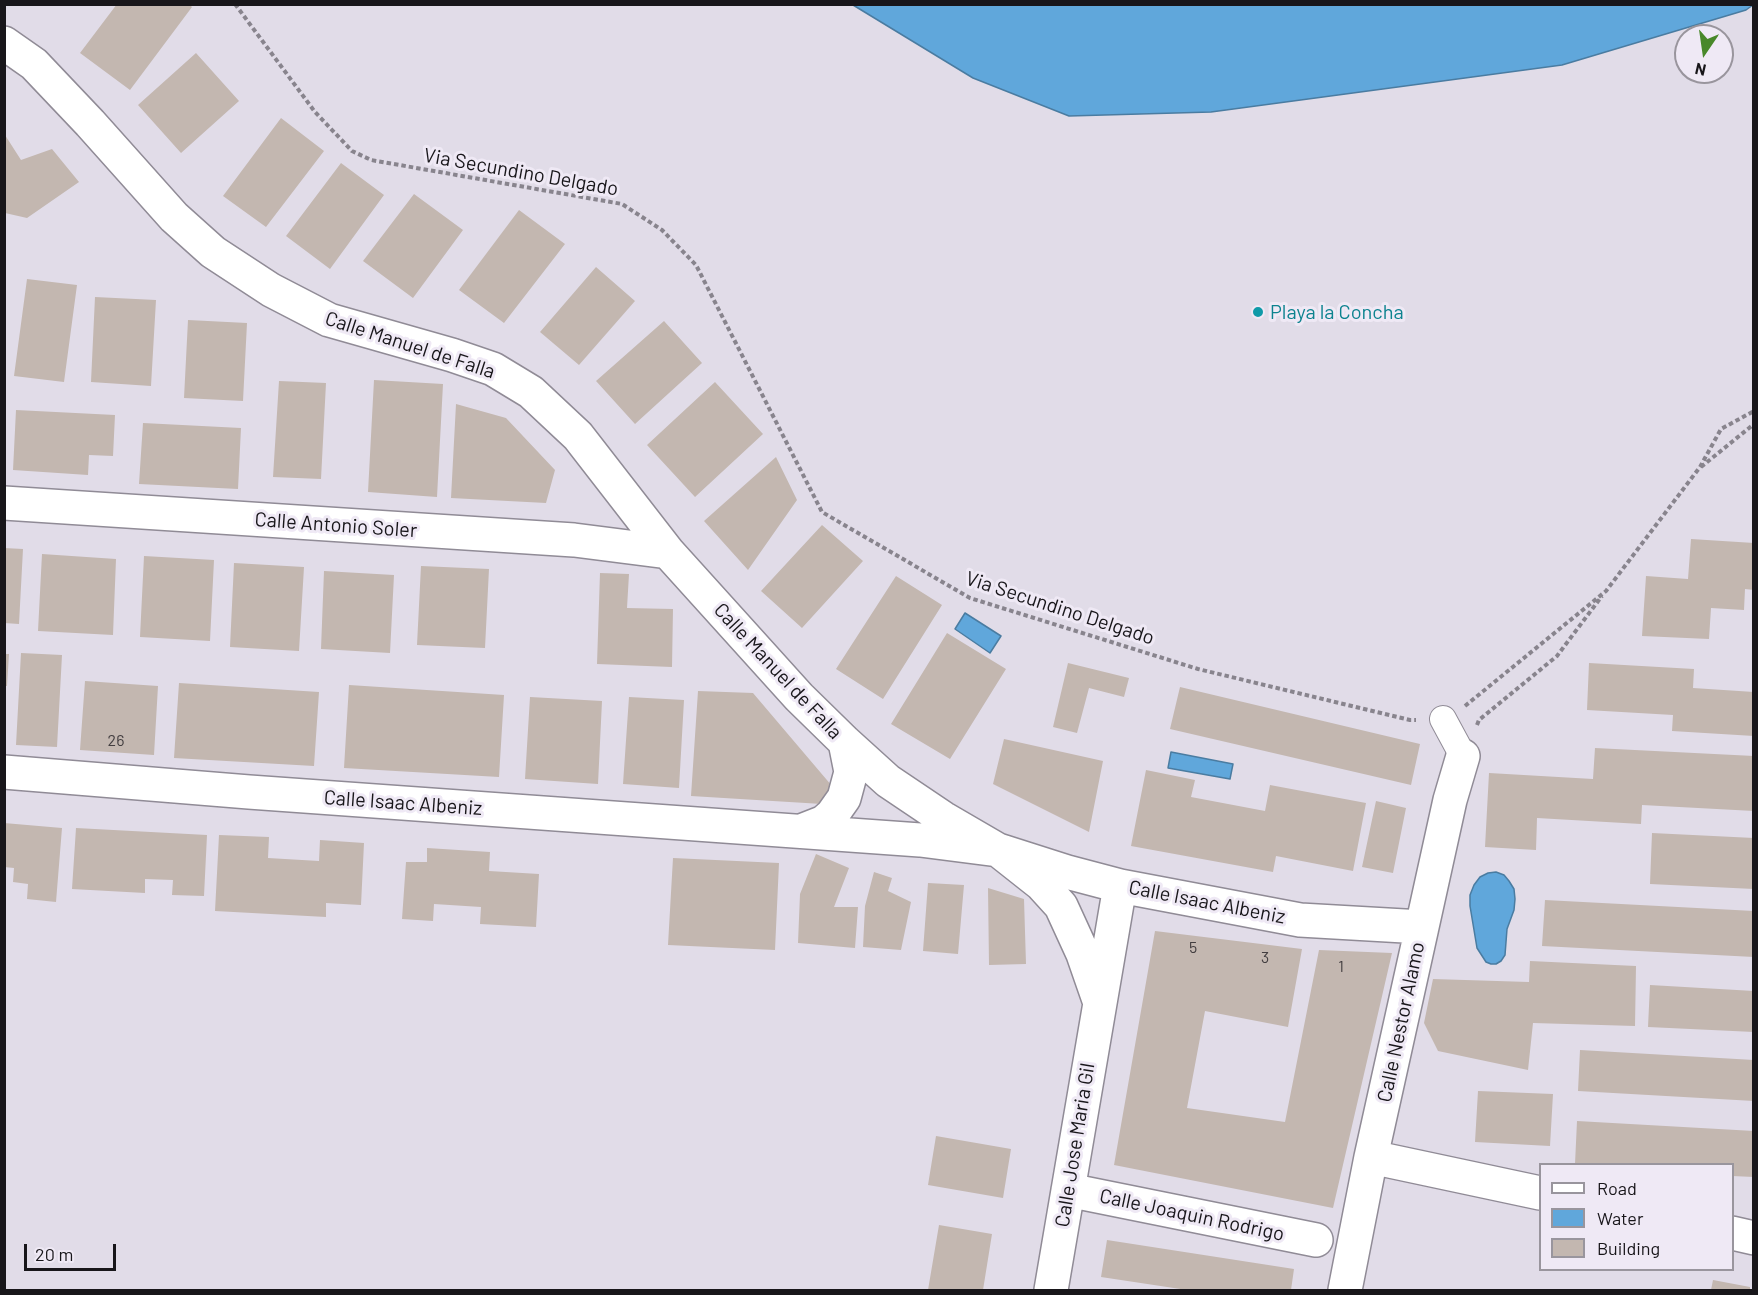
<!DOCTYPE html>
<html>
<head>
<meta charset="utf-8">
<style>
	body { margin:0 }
	#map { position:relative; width:1758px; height:1295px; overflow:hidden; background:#e1dce8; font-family:Barlow,sans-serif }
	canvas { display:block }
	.frame { position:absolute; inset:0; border:6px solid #18161a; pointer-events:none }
	.legend { position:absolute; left:1539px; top:1163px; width:195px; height:108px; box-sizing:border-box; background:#efe9f5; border:2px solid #99959d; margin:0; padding:8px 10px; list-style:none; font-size:18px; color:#18161a }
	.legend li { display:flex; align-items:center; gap:12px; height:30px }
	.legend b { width:30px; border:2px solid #99959d }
	.north { position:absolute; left:1674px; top:24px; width:60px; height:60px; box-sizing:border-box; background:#efe9f5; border:2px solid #99959d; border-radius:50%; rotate:193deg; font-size:16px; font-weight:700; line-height:24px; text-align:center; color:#18161a }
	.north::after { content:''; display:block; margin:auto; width:21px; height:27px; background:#48882a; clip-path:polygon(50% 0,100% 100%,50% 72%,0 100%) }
	.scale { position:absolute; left:24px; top:1244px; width:92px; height:27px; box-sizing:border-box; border:3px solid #18161a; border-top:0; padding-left:8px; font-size:18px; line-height:21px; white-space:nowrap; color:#18161a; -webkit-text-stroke:4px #efe9f5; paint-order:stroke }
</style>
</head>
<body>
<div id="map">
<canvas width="1758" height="1295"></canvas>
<div class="frame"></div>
<ul class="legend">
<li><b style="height:8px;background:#fff"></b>Road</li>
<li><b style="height:16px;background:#60a7db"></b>Water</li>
<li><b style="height:16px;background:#c3b7b0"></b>Building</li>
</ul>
<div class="north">N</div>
<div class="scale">20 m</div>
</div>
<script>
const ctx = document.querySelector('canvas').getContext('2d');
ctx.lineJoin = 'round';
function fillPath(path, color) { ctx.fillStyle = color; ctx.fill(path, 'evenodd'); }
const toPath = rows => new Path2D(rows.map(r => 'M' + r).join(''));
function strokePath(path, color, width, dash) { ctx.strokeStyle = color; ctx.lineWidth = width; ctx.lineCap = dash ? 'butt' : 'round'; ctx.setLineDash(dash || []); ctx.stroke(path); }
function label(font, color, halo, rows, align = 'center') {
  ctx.font = font + ' Barlow,sans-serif'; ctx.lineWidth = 6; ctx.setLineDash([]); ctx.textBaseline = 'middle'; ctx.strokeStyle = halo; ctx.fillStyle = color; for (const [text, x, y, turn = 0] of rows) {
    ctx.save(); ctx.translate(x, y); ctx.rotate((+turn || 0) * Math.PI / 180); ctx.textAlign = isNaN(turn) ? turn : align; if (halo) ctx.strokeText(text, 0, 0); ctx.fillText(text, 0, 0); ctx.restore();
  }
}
const water = toPath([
	[853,5,1753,5,1746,10,1562,65,1211,112,1069,116,973,78,853,5],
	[965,613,1001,636,990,653,955,629,965,613],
	[1171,752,1233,764,1230,779,1168,768,1171,752],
	[1496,872,1504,875,1509,881,1514,889,1515,899,1514,910,1507,929,1505,955,1501,961,1496,964,1491,964,1486,962,1477,948,1470,906,1470,895,1474,885,1480,877,1488,873,1496,872]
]);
fillPath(water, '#60a7db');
strokePath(water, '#4a7ca1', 1.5);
fillPath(toPath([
	[117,4,189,4,192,7,130,90,80,53],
	[196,53,239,101,181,153,138,105],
	[281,118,324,151,266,227,223,196],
	[5,135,21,160,52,149,79,182,27,218,5,213],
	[341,163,384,195,330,269,286,236],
	[414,194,463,230,413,298,363,261],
	[519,210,565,244,504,323,459,290],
	[596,267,635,301,579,365,540,332],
	[27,279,77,285,64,382,14,376],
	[95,297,156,300,151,386,91,382],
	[188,320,247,323,243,401,184,398],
	[664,321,702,363,635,424,596,381],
	[374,380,443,384,437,497,368,492],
	[279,381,326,383,321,479,273,477],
	[715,382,763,434,695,497,647,445],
	[456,404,506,418,555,470,546,503,451,498],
	[16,410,115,415,113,456,89,455,88,475,13,470],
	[143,423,241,428,238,489,139,484],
	[776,457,797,500,748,570,704,521],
	[822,525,863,561,802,628,761,591],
	[1691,539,1754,543,1754,590,1745,589,1744,610,1711,608,1709,639,1642,636,1646,576,1688,579],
	[4,548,23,549,19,624,4,623],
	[42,554,116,559,113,635,38,631],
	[144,556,214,560,210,641,140,637],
	[234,563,304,567,299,651,230,647],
	[421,566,489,569,485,648,417,645],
	[324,571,394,575,390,653,321,649],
	[600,573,629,574,627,608,673,609,672,667,597,664],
	[896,576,942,605,883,699,836,669],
	[947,633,1006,669,950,759,891,724],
	[21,653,62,655,57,747,16,745],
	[4,654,9,654,7,686,4,686],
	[1068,663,1129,678,1124,697,1089,688,1077,733,1053,727],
	[1589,663,1694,669,1693,688,1754,692,1754,736,1672,731,1673,715,1587,710],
	[85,681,158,686,154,755,80,750],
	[179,683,319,692,314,766,174,758],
	[349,685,504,695,499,777,344,768],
	[1180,687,1420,744,1411,785,1170,729],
	[698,691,753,693,832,786,822,804,691,796],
	[530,697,602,701,598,784,525,779],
	[629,697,684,700,679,788,623,784],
	[1004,739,1103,761,1089,832,993,784],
	[1595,748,1754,756,1754,811,1642,805,1641,824,1537,818,1536,850,1485,847,1489,773,1593,779],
	[1146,770,1195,780,1191,797,1265,811,1270,785,1366,803,1353,871,1276,856,1273,872,1131,846],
	[1376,801,1406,808,1393,873,1362,867],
	[4,823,62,828,56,902,27,899,28,884,13,882,14,868,4,867],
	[76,828,207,835,204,896,172,895,173,880,145,879,145,893,72,889],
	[1652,833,1754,838,1754,889,1650,884],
	[219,835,269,837,268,858,319,861,320,840,364,843,361,905,326,903,326,917,215,911],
	[427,848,490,852,489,871,539,874,536,927,480,924,481,907,434,904,433,921,402,919,406,862,427,862],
	[816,854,849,868,834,907,858,907,855,948,798,943,800,894],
	[673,858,779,863,775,950,668,945],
	[874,872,892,878,888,891,911,902,901,950,863,947,865,906],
	[928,883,964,885,958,954,923,951],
	[988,888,1024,899,1026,964,989,965],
	[1545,900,1754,911,1754,957,1542,946],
	[1155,931,1302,949,1288,1027,1205,1011,1187,1108,1285,1122,1319,950,1392,953,1333,1208,1114,1165],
	[1530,961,1636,966,1635,1026,1533,1023,1528,1070,1438,1051,1424,1023,1433,979,1529,982],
	[1650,985,1754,991,1754,1032,1648,1027],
	[1580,1050,1754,1060,1754,1101,1578,1091],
	[1478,1091,1553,1094,1550,1146,1475,1142],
	[1577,1121,1754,1131,1754,1177,1732,1176,1732,1164,1575,1164],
	[936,1136,1011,1149,1003,1198,928,1185],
	[939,1225,992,1234,983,1290,928,1290],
	[1107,1240,1294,1269,1291,1290,1187,1290,1101,1277],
	[1713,1280,1750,1287,1750,1290,1711,1290]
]), '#c3b7b0');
const pedestrian = toPath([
	[1443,719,1463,756]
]);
const minor = toPath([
	[4,43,34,64,90,123,174,217,213,252,271,290,329,320,452,355,493,369,531,392,578,436,668,552,799,697,845,742,888,781,943,818,998,850,1041,884,1061,906,1083,954,1099,1000],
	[4,503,574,540,668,552],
	[4,772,249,792,920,840,998,850,1067,872,1120,886,1300,920,1422,927],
	[801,831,824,822,832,815,844,798,851,772,845,742],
	[1371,1157,1540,1193],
	[1068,1190,1316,1240],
	[1732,1233,1754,1238],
	[1051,1290,1120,886],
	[1345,1290,1371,1157,1422,927,1450,800,1463,756]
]);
strokePath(pedestrian, '#908b96', 28);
strokePath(minor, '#908b96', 36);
strokePath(toPath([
	[235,4,315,112,352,151,371,160,622,204,662,230,696,265,822,512,970,598,1198,669,1410,720,1416,720],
	[1701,467,1754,424],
	[1465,706,1606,591,1700,467,1721,429,1754,411],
	[1477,725,1479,720,1557,656,1602,596]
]), '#88848d', 4, [4.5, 3]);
strokePath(pedestrian, '#fff', 26);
strokePath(minor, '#fff', 33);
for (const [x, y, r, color] of [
	[1258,312,6,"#0f9aa8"]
]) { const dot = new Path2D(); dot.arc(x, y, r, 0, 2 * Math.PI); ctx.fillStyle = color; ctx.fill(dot); strokePath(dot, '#efe9f5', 2); }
label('16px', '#433e40', null, [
	["26",116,741],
	["5",1193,948],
	["3",1265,958],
	["1",1341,967]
]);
label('20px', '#18161a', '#efe9f5', [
	["Via Secundino Delgado",521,172,10],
	["Calle Manuel de Falla",410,345,18],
	["Calle Antonio Soler",336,525,4],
	["Via Secundino Delgado",1060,608,18],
	["Calle Manuel de Falla",778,671,47],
	["Calle Isaac Albeniz",403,803,4],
	["Calle Isaac Albeniz",1207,902,11],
	["Calle Nestor Alamo",1401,1022,-78],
	["Calle Jose Maria Gil",1075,1145,-81],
	["Calle Joaquin Rodrigo",1192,1215,12]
]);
label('20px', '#0d838f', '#efe9f5', [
	["Playa la Concha",1270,312]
], 'left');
</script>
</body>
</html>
